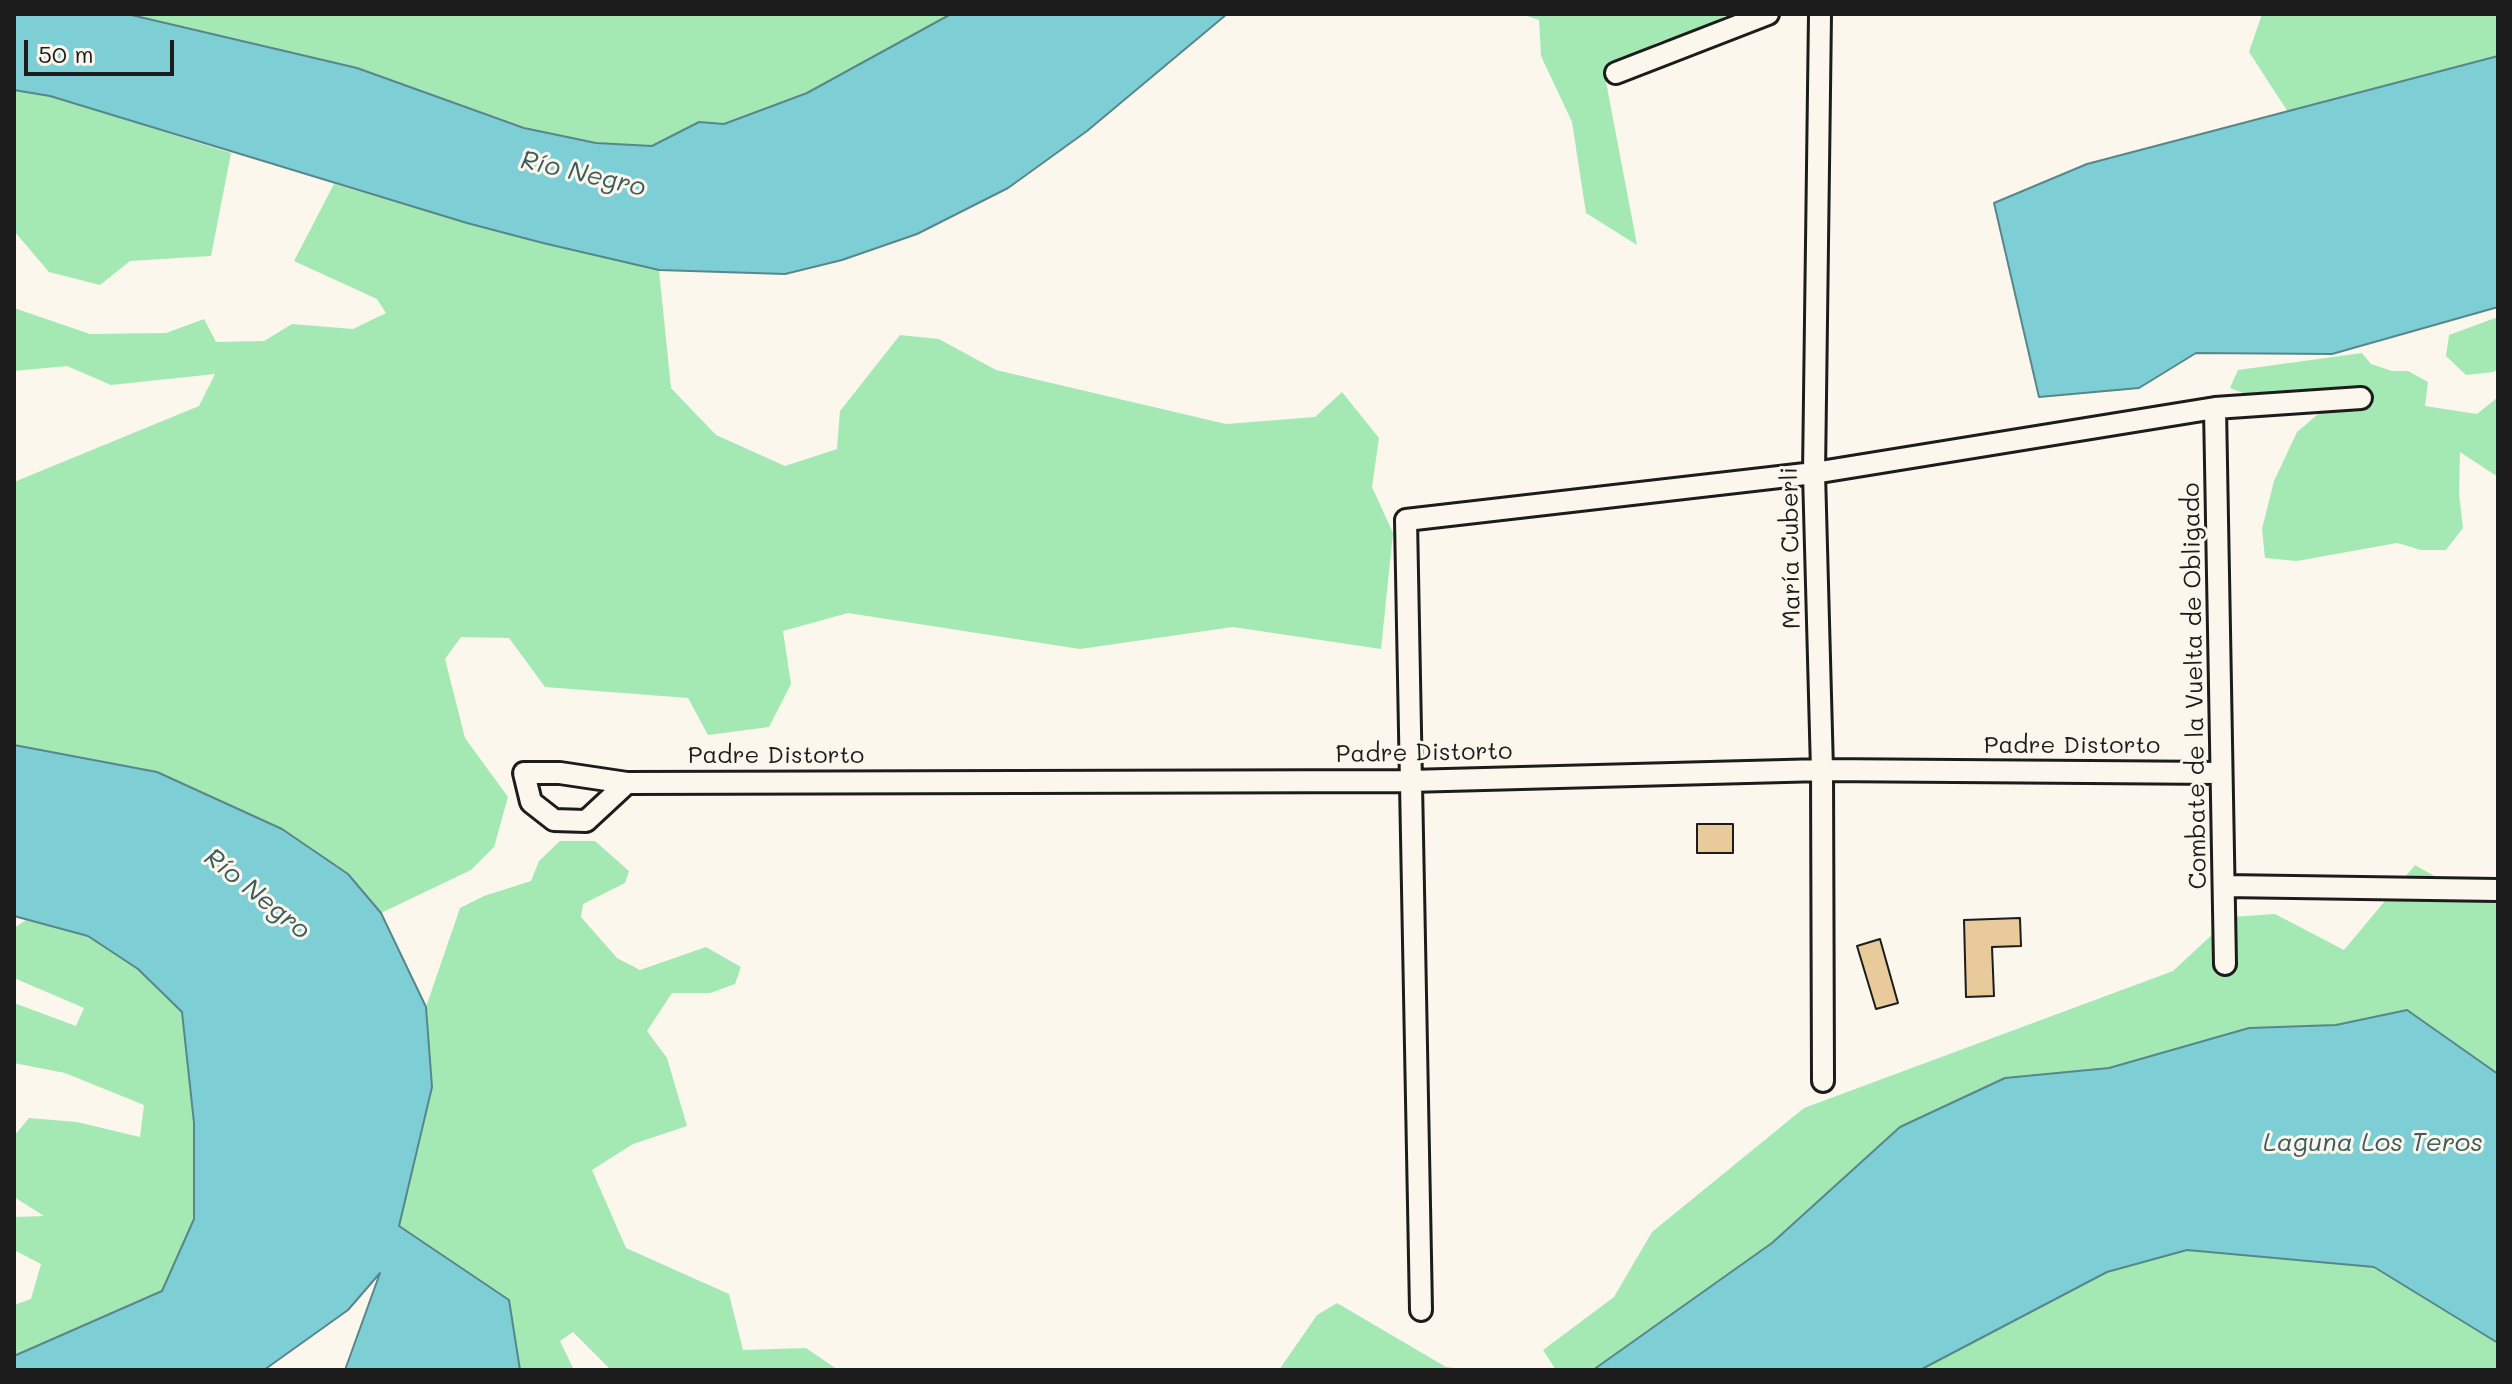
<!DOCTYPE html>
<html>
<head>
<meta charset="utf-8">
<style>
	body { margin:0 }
	#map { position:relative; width:2512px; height:1384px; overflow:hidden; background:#fbf7ec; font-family:Mali,sans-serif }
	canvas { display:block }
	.frame { position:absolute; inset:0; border:16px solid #1c1c1c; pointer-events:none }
	.scale { position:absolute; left:24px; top:40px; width:150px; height:36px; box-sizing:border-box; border:4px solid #1c1c1c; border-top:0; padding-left:10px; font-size:24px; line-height:28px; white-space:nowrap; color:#1c1c1c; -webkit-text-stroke:6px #fbf7ec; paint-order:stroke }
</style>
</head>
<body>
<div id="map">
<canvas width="2512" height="1384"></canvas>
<div class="frame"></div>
<div class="scale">50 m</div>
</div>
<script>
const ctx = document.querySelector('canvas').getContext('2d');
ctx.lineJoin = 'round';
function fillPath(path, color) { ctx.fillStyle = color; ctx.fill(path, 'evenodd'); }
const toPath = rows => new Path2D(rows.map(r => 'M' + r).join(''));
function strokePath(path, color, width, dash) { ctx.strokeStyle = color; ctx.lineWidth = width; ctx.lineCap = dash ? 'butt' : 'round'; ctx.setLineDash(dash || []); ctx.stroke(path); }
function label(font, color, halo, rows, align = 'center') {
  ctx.font = font + ' Mali,sans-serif'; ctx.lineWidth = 6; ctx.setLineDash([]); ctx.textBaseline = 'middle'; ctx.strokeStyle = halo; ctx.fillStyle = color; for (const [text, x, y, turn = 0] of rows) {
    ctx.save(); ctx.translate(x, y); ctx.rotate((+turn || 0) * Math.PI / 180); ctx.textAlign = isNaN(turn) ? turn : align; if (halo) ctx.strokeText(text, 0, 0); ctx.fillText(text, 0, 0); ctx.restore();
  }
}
fillPath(toPath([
	[127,14,951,14,807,92,724,124,699,122,652,146,596,143,536,131,357,68],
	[1521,14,1728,14,1701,30,1658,42,1604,71,1637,245,1586,213,1572,122,1541,56,1539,20],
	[2262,14,2498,14,2498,56,2288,112,2249,52],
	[14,90,50,96,231,153,211,256,130,261,100,285,49,272,14,231],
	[334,184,467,223,659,270,671,388,716,435,785,466,837,449,840,411,900,335,939,339,996,370,1226,424,1315,417,1342,392,1379,438,1372,487,1393,533,1381,649,1233,627,1080,649,848,613,783,631,791,684,769,727,708,735,688,698,545,687,509,638,461,637,445,659,465,738,508,797,494,847,471,870,381,913,348,874,157,772,14,745,14,482,199,406,215,374,111,385,67,366,14,371,14,308,90,334,166,333,204,319,216,342,264,341,292,324,353,329,386,313,377,299,294,261],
	[2498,317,2498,368,2494,372,2466,375,2446,356,2449,335],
	[2362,353,2371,364,2392,371,2408,371,2428,382,2425,406,2477,414,2498,397,2498,477,2460,452,2459,494,2463,528,2446,550,2421,550,2397,543,2297,561,2265,558,2262,529,2274,481,2297,432,2317,415,2336,389,2253,397,2230,388,2238,370],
	[560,841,595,841,629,871,625,883,583,904,581,917,617,958,640,970,706,947,741,967,735,984,710,993,672,993,647,1031,667,1058,687,1126,633,1144,592,1170,626,1248,729,1294,743,1350,806,1348,838,1370,611,1370,573,1332,560,1341,574,1370,520,1370,509,1300,399,1226,432,1087,426,1007,460,908,484,896,531,881,539,861],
	[2415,865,2468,895,2498,895,2498,1074,2407,1010,2336,1025,2249,1028,2109,1068,2005,1078,1900,1127,1772,1243,1593,1370,1556,1370,1543,1350,1614,1297,1652,1232,1804,1108,2173,971,2231,917,2275,914,2344,950],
	[26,920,88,936,138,969,182,1012,194,1123,194,1219,162,1291,14,1356,14,1305,31,1299,41,1264,14,1250,14,1217,44,1216,14,1197,14,1136,29,1118,77,1122,140,1137,144,1105,65,1073,14,1063,14,1003,76,1026,84,1008,14,978,14,928],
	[2187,1250,2374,1267,2498,1343,2498,1370,1920,1370,2107,1272],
	[1337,1303,1446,1367,1471,1370,1279,1370,1317,1315]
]), '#a4e9b4');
const water = toPath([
	[14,14,127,14,357,68,524,128,596,143,652,146,699,122,724,124,807,93,951,14,1227,14,1087,131,1008,188,917,234,842,260,785,274,659,270,543,243,467,223,50,96,14,90,14,14],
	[2498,56,2498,307,2332,354,2196,353,2139,388,2039,397,1994,203,2087,164,2498,56],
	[14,745,157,772,282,829,348,874,381,913,426,1007,432,1087,399,1226,509,1300,520,1370,345,1370,380,1273,348,1310,264,1370,14,1370,14,1356,162,1291,194,1219,194,1123,182,1012,138,969,88,936,14,916,14,745],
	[2407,1010,2498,1074,2498,1343,2374,1267,2187,1250,2107,1272,1920,1370,1593,1370,1772,1243,1900,1127,2005,1078,2109,1068,2249,1028,2336,1025,2407,1010]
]);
fillPath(water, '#7ecfd5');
strokePath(water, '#57878b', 2);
const building = toPath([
	[1697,824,1733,824,1733,853,1697,853,1697,824],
	[2020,918,2021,946,1992,947,1994,996,1966,997,1964,920,2020,918],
	[1880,939,1898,1003,1876,1009,1857,946,1880,939]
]);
fillPath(building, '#e8ca9b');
strokePath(building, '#1c1c1c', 2);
const street = toPath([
	[1820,14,1814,473,1822,770,1823,1081],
	[1616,73,1768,14],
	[2215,408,2225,964],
	[627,783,586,821,554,820,531,802,524,773,560,773,627,783,1409,781,1822,770,2221,773],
	[2225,886,2498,890],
	[1421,1310,1406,520,1814,473,2215,408,2361,398]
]);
strokePath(street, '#1c1c1c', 26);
strokePath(street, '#fbf7ec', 20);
label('24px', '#1c1c1c', '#fbf7ec', [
	["María Cuberli",1791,548,-91],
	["Combate de la Vuelta de Obligado",2195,686,-91],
	["Padre Distorto",2072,746],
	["Padre Distorto",1424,753,-1],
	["Padre Distorto",776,756]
]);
label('italic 26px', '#3e5b5d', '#fbf7ec', [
	["Río Negro",583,174,13],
	["Río Negro",257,894,39],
	["Laguna Los Teros",2373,1143]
]);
</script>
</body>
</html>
